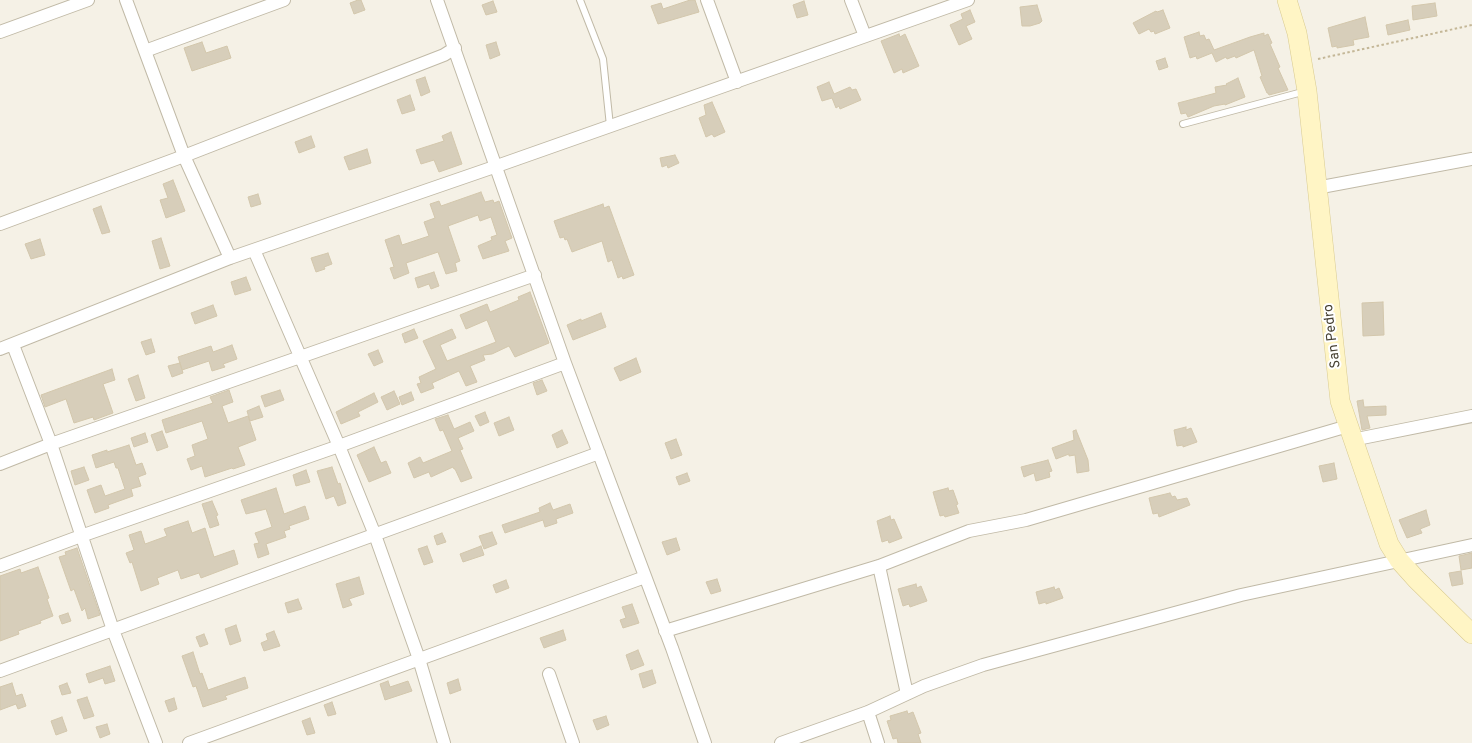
<!DOCTYPE html>
<html>
<head>
<meta charset="utf-8">
<style>
	body { margin:0 }
	canvas { display:block; background:#f5f1e6 }
</style>
</head>
<body>
<canvas width="1472" height="743"></canvas>
<script>
const ctx = document.querySelector('canvas').getContext('2d');
ctx.lineJoin = 'round';
function fillPath(path, color) { ctx.fillStyle = color; ctx.fill(path, 'evenodd'); }
const toPath = rows => new Path2D(rows.map(r => 'M' + r).join(''));
function strokePath(path, color, width, dash) { ctx.strokeStyle = color; ctx.lineWidth = width; ctx.lineCap = dash ? 'butt' : 'round'; ctx.setLineDash(dash || []); ctx.stroke(path); }
function label(font, color, halo, rows, align = 'center') {
  ctx.font = font + ' Overpass,sans-serif'; ctx.lineWidth = 4; ctx.setLineDash([]); ctx.textBaseline = 'middle'; ctx.strokeStyle = halo; ctx.fillStyle = color; for (const [text, x, y, turn = 0] of rows) {
    ctx.save(); ctx.translate(x, y); ctx.rotate((+turn || 0) * Math.PI / 180); ctx.textAlign = isNaN(turn) ? turn : align; if (halo) ctx.strokeText(text, 0, 0); ctx.fillText(text, 0, 0); ctx.restore();
  }
}
const building = toPath([
	[358,0,361,0,365,10,354,14,350,3,358,0],
	[690,0,695,0,699,12,658,24,651,6,661,3,663,9,690,0],
	[493,1,497,12,486,15,482,5,493,1],
	[804,1,808,15,797,18,793,5,804,1],
	[1435,3,1437,16,1413,20,1412,6,1435,3],
	[1037,5,1042,21,1040,23,1030,26,1022,26,1020,7,1037,5],
	[970,10,975,22,966,26,972,39,959,45,950,25,963,19,961,14,970,10],
	[1163,10,1170,28,1155,34,1154,31,1151,32,1149,29,1139,34,1133,23,1156,11,1157,12,1163,10],
	[1365,17,1369,37,1353,40,1354,45,1337,48,1337,46,1332,47,1328,28,1365,17],
	[1408,20,1410,30,1388,35,1386,25,1408,20],
	[1199,32,1200,36,1204,35,1206,40,1209,39,1214,50,1250,37,1264,33,1264,36,1268,34,1272,43,1270,44,1280,67,1278,68,1288,90,1269,95,1268,93,1267,93,1260,77,1262,76,1254,50,1236,58,1235,56,1227,59,1226,57,1216,62,1212,53,1197,59,1196,56,1190,58,1184,37,1199,32],
	[899,34,900,37,905,34,919,66,903,73,902,69,894,73,881,41,899,34],
	[202,42,206,53,227,46,231,58,192,71,184,48,202,42],
	[496,42,500,55,490,59,486,45,496,42],
	[1165,58,1168,67,1159,70,1156,61,1165,58],
	[425,77,430,92,421,96,416,80,425,77],
	[1238,78,1245,97,1225,105,1225,104,1214,106,1188,117,1186,113,1181,114,1178,103,1216,93,1215,87,1227,85,1226,84,1238,78],
	[829,82,834,94,850,87,852,90,856,89,861,100,840,109,839,106,836,108,832,98,822,101,817,87,829,82],
	[410,95,415,110,402,114,397,100,410,95],
	[712,102,725,132,714,137,712,134,706,137,699,118,706,115,704,105,712,102],
	[451,132,462,164,439,172,434,160,421,164,416,150,444,141,442,136,451,132],
	[311,136,315,147,299,153,295,142,311,136],
	[367,149,371,163,349,170,344,157,367,149],
	[675,155,679,163,668,168,667,165,662,167,660,158,675,155],
	[173,180,185,211,166,218,160,200,168,198,163,184,173,180],
	[481,192,485,202,493,200,494,203,499,201,512,238,505,241,509,251,483,259,478,246,480,245,492,240,491,237,497,235,491,217,480,221,478,215,448,226,460,261,455,263,457,271,446,274,438,252,406,263,409,273,394,279,390,268,394,267,385,240,399,235,402,245,429,236,424,222,435,218,430,204,439,201,441,206,481,192],
	[258,194,261,204,251,207,248,197,258,194],
	[603,204,604,208,609,206,634,275,623,279,622,276,618,278,612,260,608,262,602,241,572,252,567,239,565,240,564,237,560,238,554,221,603,204],
	[101,206,110,232,102,234,93,209,101,206],
	[161,238,170,266,160,269,152,241,161,238],
	[40,239,45,255,31,259,25,244,40,239],
	[328,253,332,264,324,267,325,269,316,272,311,258,328,253],
	[434,272,439,286,431,289,429,284,418,288,415,278,434,272],
	[246,277,251,290,235,295,231,282,246,277],
	[530,292,549,343,515,357,509,346,492,354,483,355,485,360,470,366,477,382,466,386,459,371,432,383,434,388,421,393,417,384,421,383,419,377,436,369,423,341,452,329,456,338,440,345,447,361,496,342,487,320,466,329,460,315,487,304,490,312,519,300,518,297,530,292],
	[1383,302,1384,335,1363,336,1362,303,1383,302],
	[213,305,217,316,195,324,191,313,213,305],
	[601,313,606,327,573,340,567,325,581,319,581,321,601,313],
	[414,329,418,338,405,343,402,334,414,329],
	[151,339,155,352,146,355,141,342,151,339],
	[232,345,237,359,223,364,225,367,212,371,209,361,182,370,178,357,211,346,213,352,232,345],
	[378,350,383,362,374,366,368,354,378,350],
	[636,358,641,372,620,381,614,368,636,358],
	[180,363,183,373,172,377,168,366,180,363],
	[112,369,115,380,103,384,113,413,94,420,93,417,74,423,66,399,45,407,41,395,112,369],
	[138,375,145,398,136,401,128,379,138,375],
	[542,380,547,391,537,395,533,383,542,380],
	[229,390,233,402,222,406,228,423,248,416,256,440,238,447,245,465,233,469,232,468,205,477,202,466,191,470,187,459,195,456,192,445,208,439,202,421,166,433,162,420,213,403,210,397,229,390],
	[280,390,284,400,265,407,261,396,280,390],
	[394,391,400,404,387,410,381,397,394,391],
	[411,392,414,400,402,405,399,397,411,392],
	[374,393,378,402,358,412,360,416,341,424,336,412,374,393],
	[1363,400,1364,407,1386,406,1386,415,1367,416,1370,428,1362,430,1357,401,1363,400],
	[259,406,263,417,250,421,247,411,259,406],
	[485,412,489,422,480,426,475,416,485,412],
	[448,415,454,429,470,422,474,431,458,438,463,449,460,450,472,478,461,482,455,469,454,469,453,467,431,477,429,472,414,478,408,463,420,457,423,463,452,451,443,430,440,431,435,419,448,415],
	[509,417,514,430,499,436,494,423,509,417],
	[1186,427,1186,430,1191,428,1197,442,1183,447,1183,445,1177,446,1174,430,1186,427],
	[562,430,568,443,557,448,552,435,562,430],
	[1076,430,1088,460,1089,471,1077,473,1075,455,1069,456,1069,454,1056,459,1052,448,1074,440,1073,431,1076,430],
	[162,431,168,447,157,451,151,435,162,431],
	[145,433,148,442,134,447,131,438,145,433],
	[676,439,682,455,671,459,665,443,676,439],
	[129,445,136,465,142,463,146,474,138,477,141,486,131,489,133,496,108,505,109,508,95,513,87,490,101,485,105,496,125,489,118,468,116,468,114,462,96,468,92,455,107,450,107,452,129,445],
	[374,447,381,463,386,461,391,473,369,482,357,455,374,447],
	[1048,460,1052,471,1049,472,1050,477,1036,481,1034,473,1024,477,1021,467,1048,460],
	[1334,463,1337,479,1323,482,1319,466,1334,463],
	[84,467,89,480,75,485,71,471,84,467],
	[332,467,338,484,340,483,346,503,338,506,334,496,326,499,317,471,332,467],
	[306,470,310,482,296,486,293,475,306,470],
	[687,473,690,481,679,485,676,477,687,473],
	[276,488,284,514,305,506,309,519,289,526,290,529,284,531,286,537,266,544,269,554,258,558,254,544,259,543,255,533,272,527,266,509,246,514,241,500,276,488],
	[948,488,949,491,953,490,958,504,956,505,959,513,945,517,944,515,940,516,933,492,948,488],
	[1170,493,1172,497,1175,496,1177,500,1187,498,1190,505,1159,517,1158,513,1153,514,1149,498,1170,493],
	[212,501,218,515,216,516,219,525,210,528,202,504,212,501],
	[550,503,553,510,570,504,573,513,556,519,557,523,545,527,543,520,505,533,502,525,540,512,539,508,550,503],
	[1426,510,1430,525,1420,529,1422,533,1407,538,1399,520,1426,510],
	[890,516,891,520,894,519,902,538,889,543,888,540,882,542,877,521,890,516],
	[188,521,192,533,205,528,214,557,234,550,238,564,201,578,199,573,181,579,178,570,157,578,159,584,141,591,132,562,130,563,126,553,134,550,129,535,141,531,145,544,167,536,164,529,188,521],
	[492,532,497,544,484,549,479,536,492,532],
	[442,533,446,542,437,545,434,536,442,533],
	[676,538,680,550,667,555,662,542,676,538],
	[427,546,433,562,424,565,418,549,427,546],
	[481,546,484,555,463,562,460,554,481,546],
	[77,548,100,615,88,619,85,608,82,611,74,589,71,591,59,557,66,555,65,552,77,548],
	[1472,553,1472,568,1461,570,1459,556,1472,553],
	[38,567,49,598,47,599,53,616,40,621,41,623,18,631,19,634,0,641,0,576,20,569,21,573,38,567],
	[1461,571,1463,584,1452,586,1449,573,1461,571],
	[359,577,364,594,349,599,352,605,343,608,336,584,359,577],
	[717,579,721,591,711,594,706,582,717,579],
	[506,580,509,588,496,593,493,585,506,580],
	[916,584,917,588,921,586,927,601,910,607,909,604,903,606,898,589,916,584],
	[1054,587,1055,590,1059,588,1063,598,1046,604,1046,602,1039,604,1036,592,1054,587],
	[298,599,302,609,288,613,285,603,298,599],
	[632,604,639,623,623,628,620,620,626,618,622,607,632,604],
	[68,613,71,621,62,624,59,616,68,613],
	[236,625,241,641,230,645,225,629,236,625],
	[563,630,566,640,544,648,540,638,563,630],
	[274,631,280,646,264,651,261,643,268,640,266,634,274,631],
	[204,634,208,644,200,647,196,637,204,634],
	[638,650,644,665,631,670,626,655,638,650],
	[193,652,200,674,202,673,208,690,245,677,248,688,225,696,227,699,203,707,196,686,193,687,182,656,193,652],
	[110,666,115,681,105,684,103,678,89,683,86,674,110,666],
	[652,670,656,683,643,688,639,674,652,670],
	[458,679,461,690,450,694,447,683,458,679],
	[388,681,390,687,408,681,412,691,385,700,380,684,388,681],
	[12,683,16,696,22,694,26,706,18,709,16,704,0,710,0,687,12,683],
	[67,683,71,693,62,695,59,686,67,683],
	[87,697,94,716,84,719,77,700,87,697],
	[174,698,177,709,169,712,165,701,174,698],
	[332,702,336,714,328,716,324,705,332,702],
	[907,711,908,714,913,712,921,733,918,734,921,743,898,743,897,738,893,739,887,721,891,720,890,716,907,711],
	[606,716,609,725,597,730,593,720,606,716],
	[62,717,67,731,56,735,51,721,62,717],
	[310,718,315,733,307,735,302,721,310,718],
	[107,724,110,734,100,738,96,727,107,724]
]);
fillPath(building, '#d7ceba');
strokePath(building, '#d3c7ac', 1);
const lane = toPath([
	[580,0,603,59,610,126],
	[1183,124,1306,91]
]);
const street = toPath([
	[126,0,184,156,230,258],
	[437,0,565,363,672,648,705,743],
	[707,0,737,82],
	[851,0,865,36],
	[0,32,88,0],
	[145,51,284,0],
	[1316,188,1472,159],
	[0,224,184,156,444,55,455,48],
	[254,250,339,446,375,535,419,659,444,743],
	[13,345,51,444,113,630,156,743],
	[0,349,230,258,497,166,968,0],
	[1352,440,1472,416],
	[0,464,51,444,535,275],
	[0,566,81,536,339,446,565,363],
	[879,566,907,694],
	[665,631,879,566,969,531,1026,520,1348,426],
	[0,671,599,453],
	[549,674,573,743],
	[868,712,878,743],
	[189,743,645,577],
	[781,743,868,712,924,686,983,665,1241,595,1472,545]
]);
const secondary = toPath([
	[1287,0,1297,33,1307,91,1340,401,1389,544,1399,560,1416,579,1472,634]
]);
strokePath(lane, '#c1baa7', 8);
strokePath(street, '#c1baa7', 14);
strokePath(secondary, '#d9cb91', 20);
strokePath(toPath([
	[1318,59,1472,25]
]), '#c4b797', 2, [2.5, 2.5]);
strokePath(lane, '#fff', 6);
strokePath(street, '#fff', 12);
strokePath(secondary, '#fff5c5', 19);
label('14px', '#484234', '#fff', [
	["San Pedro",1333,336,-97]
]);
</script>
</body>
</html>
